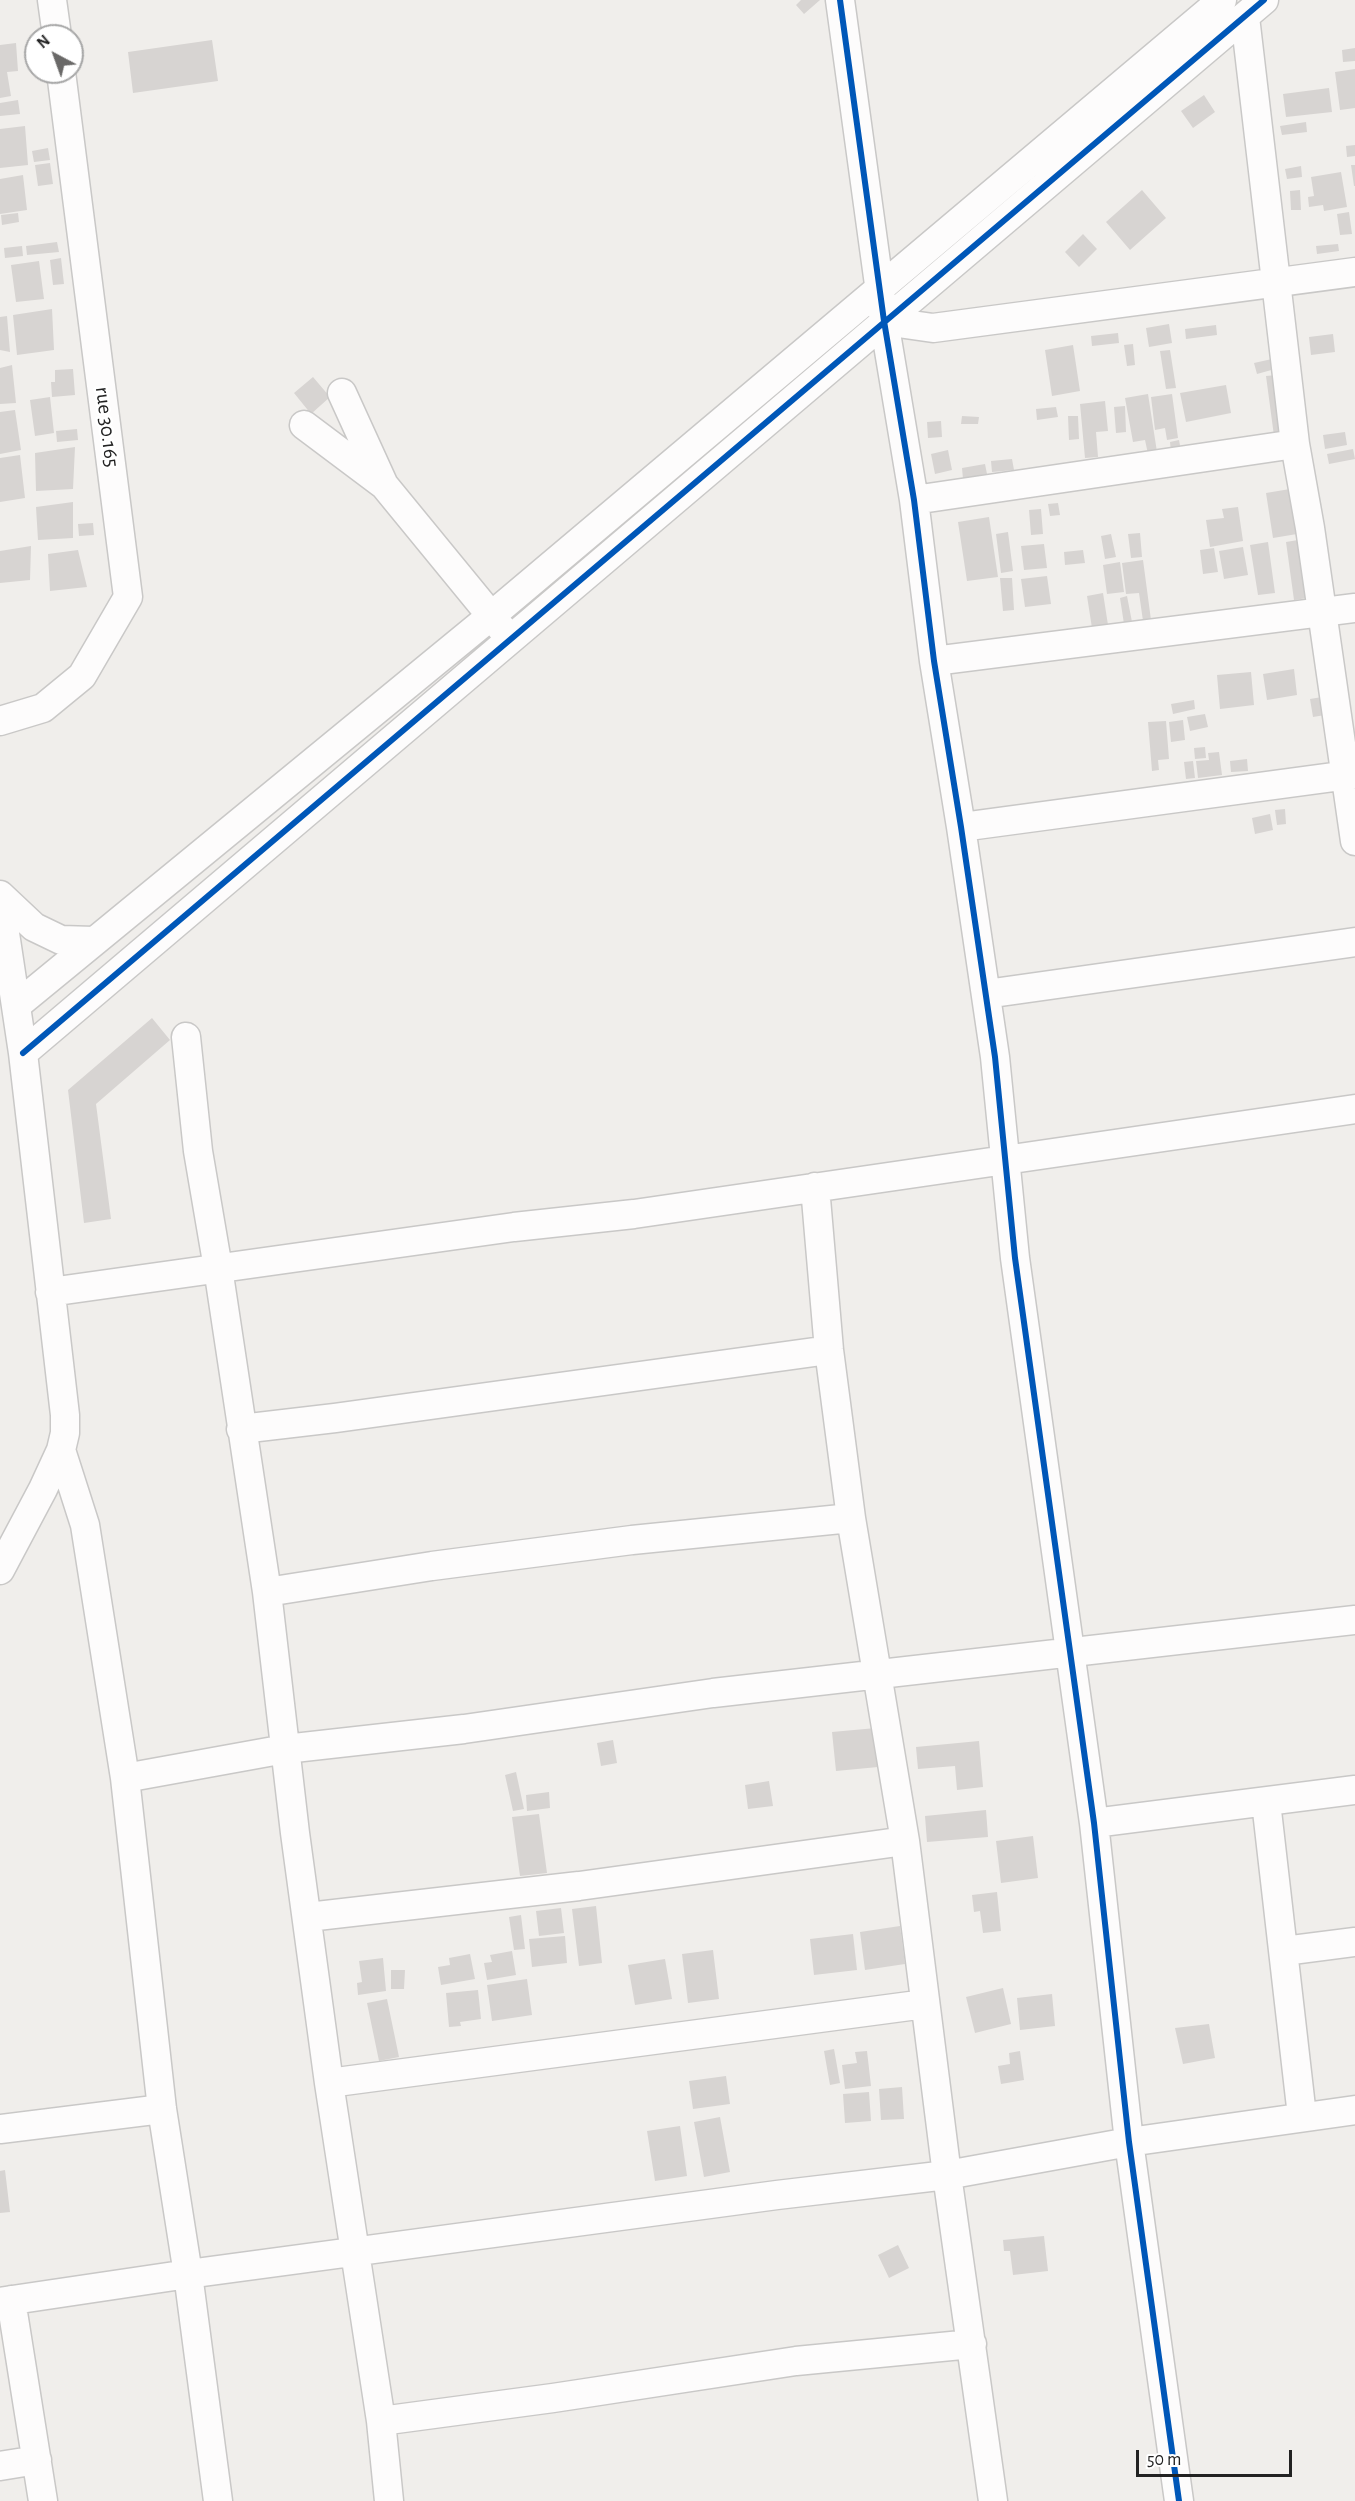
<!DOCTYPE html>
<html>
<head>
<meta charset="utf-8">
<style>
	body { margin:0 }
	#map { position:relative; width:1355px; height:2501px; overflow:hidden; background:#f0eeeb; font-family:"Alegreya Sans",sans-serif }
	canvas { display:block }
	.north { position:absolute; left:24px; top:24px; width:60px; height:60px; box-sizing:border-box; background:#fff; border:2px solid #a7a7a7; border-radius:50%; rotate:319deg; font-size:16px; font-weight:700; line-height:24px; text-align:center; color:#222 }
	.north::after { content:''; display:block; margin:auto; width:21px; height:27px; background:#6a6968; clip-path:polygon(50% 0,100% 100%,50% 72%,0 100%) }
	.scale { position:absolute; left:1136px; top:2450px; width:156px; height:27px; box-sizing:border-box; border:3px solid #222; border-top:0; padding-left:8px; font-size:18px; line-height:21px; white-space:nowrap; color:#222; -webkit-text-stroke:4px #fff; paint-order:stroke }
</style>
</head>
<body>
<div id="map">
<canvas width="1355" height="2501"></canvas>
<div class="north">N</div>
<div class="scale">50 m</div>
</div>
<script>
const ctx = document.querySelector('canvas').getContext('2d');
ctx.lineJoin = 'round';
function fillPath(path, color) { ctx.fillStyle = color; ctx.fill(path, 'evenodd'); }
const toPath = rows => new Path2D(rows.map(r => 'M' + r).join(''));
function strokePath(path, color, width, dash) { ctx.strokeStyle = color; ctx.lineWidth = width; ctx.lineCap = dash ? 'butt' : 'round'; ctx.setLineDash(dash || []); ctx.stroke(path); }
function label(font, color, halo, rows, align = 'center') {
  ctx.font = font + ' "Alegreya Sans",sans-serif'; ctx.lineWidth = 5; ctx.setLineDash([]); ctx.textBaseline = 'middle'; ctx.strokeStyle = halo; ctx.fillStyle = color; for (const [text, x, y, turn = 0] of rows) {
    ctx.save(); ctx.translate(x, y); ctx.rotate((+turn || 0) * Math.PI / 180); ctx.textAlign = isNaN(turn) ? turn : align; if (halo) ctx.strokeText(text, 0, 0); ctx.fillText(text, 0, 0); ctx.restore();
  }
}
fillPath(toPath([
	[801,0,820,0,804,14,796,5],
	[212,40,218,81,133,93,128,52],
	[16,43,18,71,7,72,11,96,0,98,0,45],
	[1355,48,1355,61,1343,62,1342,50],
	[1355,69,1355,108,1340,110,1335,72],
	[1329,88,1332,112,1286,117,1283,94],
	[1204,95,1215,112,1193,128,1181,111],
	[18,100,20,114,0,116,0,103],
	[1306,122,1307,132,1282,135,1280,126],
	[25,126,28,165,0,168,0,129],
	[1355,145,1355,156,1347,157,1346,146],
	[48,148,50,160,34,162,32,151],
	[50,163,53,184,38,186,35,165],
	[1351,165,1355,165,1355,186,1354,186],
	[1301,166,1302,177,1287,179,1285,169],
	[1341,172,1347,207,1324,211,1323,205,1309,207,1308,197,1314,196,1311,177],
	[23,175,27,210,0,214,0,179],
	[1142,190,1166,218,1130,250,1106,222],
	[1300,190,1301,210,1291,210,1290,191],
	[1349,212,1352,234,1340,235,1337,214],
	[18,213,19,222,2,225,1,215],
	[1083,234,1097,249,1079,267,1065,252],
	[57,242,59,252,27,255,26,246],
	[1338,244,1339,251,1317,254,1316,246],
	[22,246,23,256,5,258,4,248],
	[61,258,64,284,53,285,50,260],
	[39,261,44,299,16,302,11,265],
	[52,309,54,350,17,355,13,315],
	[7,316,10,352,0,350,0,317],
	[1169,324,1172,343,1149,347,1146,328],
	[1216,325,1217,335,1186,339,1185,329],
	[1118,333,1119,343,1092,346,1091,336],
	[1333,334,1335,352,1311,355,1309,337],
	[1133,344,1135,365,1127,366,1124,345],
	[1073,345,1080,391,1052,396,1045,350],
	[1170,350,1176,388,1166,389,1160,351],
	[1272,359,1275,369,1257,374,1254,363],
	[12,365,16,403,0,404,0,368],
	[73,369,75,395,52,397,51,382,55,382,55,370],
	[1277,375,1285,434,1274,436,1266,376],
	[313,377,330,397,311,414,294,393],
	[1226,385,1231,413,1186,422,1180,393],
	[1148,394,1157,452,1148,454,1145,440,1133,442,1125,398],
	[1172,394,1178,438,1167,440,1165,428,1155,430,1151,397],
	[50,397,54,433,35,436,30,400],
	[1105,401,1108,431,1096,432,1098,457,1085,458,1080,404],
	[1125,406,1126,432,1116,433,1114,407],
	[1056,407,1058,417,1037,420,1036,409],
	[15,410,21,450,0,454,0,412],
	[962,416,979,417,978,424,961,424],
	[1068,416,1078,416,1079,439,1069,440],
	[941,421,942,437,928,438,927,422],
	[77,429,78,440,57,442,56,431],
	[1345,432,1347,445,1325,449,1323,435],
	[1179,440,1181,451,1171,452,1170,442],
	[75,447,73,489,36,491,35,453],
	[1353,449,1355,459,1329,464,1327,454],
	[948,450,952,470,935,474,931,454],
	[20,455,25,498,0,502,0,458],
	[1012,459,1014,470,992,472,991,461],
	[985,464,987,474,963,479,962,468],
	[1290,489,1297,534,1273,538,1266,493],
	[73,502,73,538,38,540,36,507],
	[1058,503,1060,515,1050,516,1048,504],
	[1238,507,1243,541,1210,547,1206,520,1224,518,1222,509],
	[1041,509,1043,534,1031,535,1029,510],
	[989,517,998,577,967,581,958,522],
	[93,523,94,535,79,536,78,524],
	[1008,532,1013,571,1001,573,996,534],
	[1140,533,1142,557,1131,558,1128,534],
	[1111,534,1116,557,1105,559,1101,536],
	[1298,540,1307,598,1294,600,1286,542],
	[1268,542,1275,593,1258,595,1250,545],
	[1044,544,1047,568,1024,570,1021,546],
	[31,546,30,580,0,583,0,551],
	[1243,547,1248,575,1224,579,1219,551],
	[1214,548,1218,572,1203,574,1200,550],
	[78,550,87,587,50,591,48,554],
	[1083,550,1085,563,1065,565,1064,552],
	[1143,560,1151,620,1143,621,1139,593,1126,594,1122,563],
	[1120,562,1124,592,1107,594,1103,565],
	[1047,576,1051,604,1025,607,1021,579],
	[1000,578,1012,578,1014,610,1003,611],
	[1103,593,1108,625,1092,628,1087,596],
	[1127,596,1132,622,1124,624,1120,598],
	[1294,669,1297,695,1267,700,1263,674],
	[1251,672,1254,705,1220,709,1217,675],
	[1322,697,1325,715,1313,717,1310,699],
	[1194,700,1195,709,1173,714,1171,704],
	[1205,714,1208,727,1190,731,1187,717],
	[1183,720,1185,740,1171,742,1169,722],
	[1166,721,1169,759,1158,760,1159,770,1152,771,1148,722],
	[1205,747,1206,758,1195,759,1194,748],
	[1219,752,1222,775,1198,778,1196,761,1209,760,1208,753],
	[1247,759,1248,771,1231,772,1230,761],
	[1193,761,1195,778,1186,779,1184,762],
	[1285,809,1286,824,1277,825,1275,810],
	[1270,814,1273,830,1255,834,1252,818],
	[152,1018,170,1040,96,1104,111,1219,84,1223,68,1090],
	[876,1728,878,1767,836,1771,832,1732],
	[613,1740,617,1763,601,1766,597,1743],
	[979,1741,983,1787,957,1790,955,1766,918,1769,916,1747],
	[516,1772,524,1809,513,1811,505,1775],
	[769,1781,773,1806,748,1809,745,1785],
	[549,1792,550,1808,527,1811,526,1795],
	[986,1810,988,1837,927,1842,925,1816],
	[539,1814,547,1873,520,1876,512,1817],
	[1033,1836,1038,1878,1001,1883,996,1841],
	[997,1892,1001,1931,983,1933,980,1911,974,1912,972,1895],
	[596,1906,602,1963,579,1966,572,1909],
	[561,1908,564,1933,539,1936,536,1911],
	[521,1915,525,1949,514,1950,509,1917],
	[900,1926,905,1964,865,1970,860,1932],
	[853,1934,857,1970,814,1975,810,1939],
	[565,1936,567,1963,532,1967,529,1939],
	[713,1950,719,1999,688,2003,682,1954],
	[512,1951,516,1975,487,1980,484,1963,492,1962,490,1955],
	[470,1954,475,1979,441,1985,438,1967,450,1965,449,1958],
	[383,1958,386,1991,358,1995,357,1983,362,1982,359,1961],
	[665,1959,672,1999,635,2005,628,1965],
	[391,1970,405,1970,404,1989,391,1989],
	[527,1979,532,2015,492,2021,487,1985],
	[1003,1988,1011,2024,975,2033,966,1997],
	[478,1990,481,2019,460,2022,461,2026,449,2027,446,1993],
	[1052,1994,1055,2026,1020,2030,1017,1998],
	[387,1999,399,2057,379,2061,367,2003],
	[1209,2024,1215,2058,1183,2064,1175,2028],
	[834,2049,840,2083,830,2085,824,2051],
	[867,2051,871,2086,845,2089,842,2065,857,2063,855,2052],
	[1020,2051,1024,2080,1001,2084,998,2066,1010,2064,1009,2053],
	[726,2076,730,2104,693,2109,689,2081],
	[902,2087,904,2119,881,2120,879,2089],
	[869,2092,871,2121,845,2123,843,2094],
	[720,2117,730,2172,704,2177,694,2122],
	[680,2126,687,2176,655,2181,647,2131],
	[5,2170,10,2212,0,2213,0,2171],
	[1044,2236,1048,2271,1013,2275,1010,2251,1004,2251,1003,2240],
	[898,2245,909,2268,889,2278,878,2255]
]), '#d7d4d2');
const minor = toPath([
	[52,0,57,36],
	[840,0,884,321,914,500,934,661,961,827,995,1057,1015,1258,1094,1823,1129,2142,1179,2501],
	[1245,17,1295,444,1310,528,1355,841],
	[884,321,933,328,1355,272],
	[342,393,383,483],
	[304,425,384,485,502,629],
	[914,500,1295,444],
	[934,661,1355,608],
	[0,721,43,708,82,676,128,597,61,72],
	[961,827,1355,774],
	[0,895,34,927,61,940,94,941],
	[0,900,23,1053,65,1415,65,1433,61,1450,43,1489,0,1570],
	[986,994,1355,942],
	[17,1005,491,616,1222,0],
	[186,1037,198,1151,218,1268,267,1592,295,1833,329,2083,381,2421,389,2501],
	[23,1053,1264,0],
	[815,1187,829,1350,851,1518,905,1841,947,2175,993,2501],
	[50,1292,514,1227,634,1214,1355,1109],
	[241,1429,335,1418,829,1350],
	[61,1450,85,1525,125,1778,162,2109,188,2274,218,2501],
	[267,1592,432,1566,632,1540,851,1518],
	[125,1778,285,1749,464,1729,713,1693,1355,1620],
	[1266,1802,1302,2116],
	[1094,1823,1355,1790],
	[308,1917,579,1886,905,1841],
	[1284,1951,1355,1942],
	[329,2083,925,2004],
	[0,2129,162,2109],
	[11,2300,43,2501],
	[0,2302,188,2274,777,2195,947,2175,1129,2142,1355,2110],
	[381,2421,553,2398,796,2361,972,2344],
	[0,2466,37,2460]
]);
strokePath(minor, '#c9c8c7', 31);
strokePath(minor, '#fdfcfc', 28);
strokePath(toPath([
	[840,0,884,321,914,500,934,661,961,827,995,1057,1015,1258,1094,1823,1129,2142,1179,2501],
	[23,1053,1264,0]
]), '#0057b8', 6);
label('21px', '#222', '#fff', [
	["rue 30.165",107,427,83]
]);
</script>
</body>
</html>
